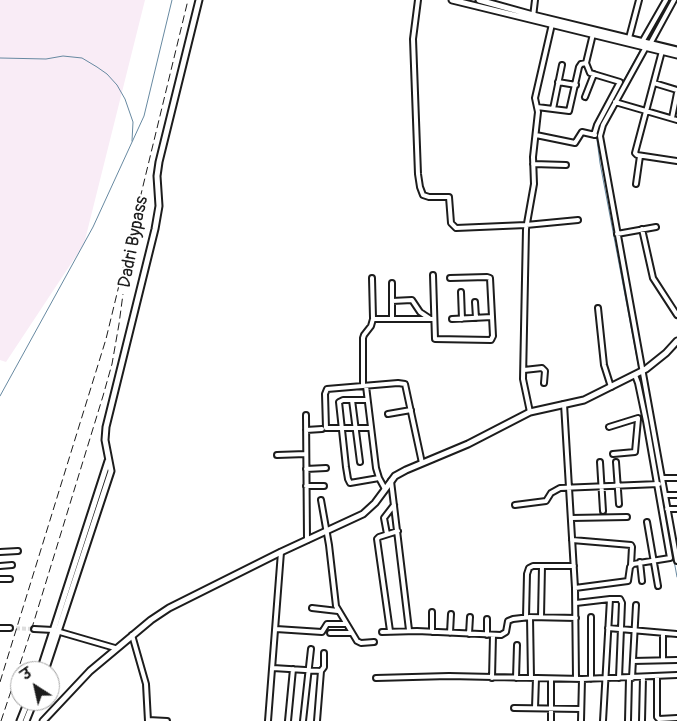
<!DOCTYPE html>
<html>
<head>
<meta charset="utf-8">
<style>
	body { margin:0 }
	#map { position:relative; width:677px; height:721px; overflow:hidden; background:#fff; font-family:Pangolin,"Playpen Sans Deva",sans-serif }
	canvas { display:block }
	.north { position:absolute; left:10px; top:661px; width:50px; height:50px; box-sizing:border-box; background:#fff; border:1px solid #a4a4a4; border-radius:50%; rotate:325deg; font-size:14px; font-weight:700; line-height:20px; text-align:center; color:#1c1c1c }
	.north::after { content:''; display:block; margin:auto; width:18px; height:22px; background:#1c1c1c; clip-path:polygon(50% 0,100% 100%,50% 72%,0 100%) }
</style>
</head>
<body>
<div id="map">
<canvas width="677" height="721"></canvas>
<div class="north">उ</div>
</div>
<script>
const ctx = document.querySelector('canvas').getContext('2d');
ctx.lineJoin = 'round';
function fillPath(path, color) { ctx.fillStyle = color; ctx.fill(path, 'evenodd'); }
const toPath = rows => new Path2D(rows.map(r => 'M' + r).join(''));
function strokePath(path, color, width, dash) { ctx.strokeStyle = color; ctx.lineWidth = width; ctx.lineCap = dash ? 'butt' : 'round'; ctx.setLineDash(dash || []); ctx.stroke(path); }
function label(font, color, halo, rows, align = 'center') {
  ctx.font = font + ' Pangolin,sans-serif'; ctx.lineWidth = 4.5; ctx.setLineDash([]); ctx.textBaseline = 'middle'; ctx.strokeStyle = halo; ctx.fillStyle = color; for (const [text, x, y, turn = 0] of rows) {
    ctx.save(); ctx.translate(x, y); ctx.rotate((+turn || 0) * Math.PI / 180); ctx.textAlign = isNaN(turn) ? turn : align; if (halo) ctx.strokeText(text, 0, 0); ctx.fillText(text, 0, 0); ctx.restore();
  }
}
fillPath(toPath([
	[0,0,145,0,84,244,6,362,0,360]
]), '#f9ecf6');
strokePath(toPath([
	[646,41,670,0],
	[0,58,46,59,63,56,82,58,97,67,107,74,117,85,125,99,133,122,132,141],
	[602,120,641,49],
	[596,132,600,163,639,369],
	[640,373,677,577],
	[0,396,93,227,144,116,172,0]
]), '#6789a1', 1);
strokePath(toPath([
	[10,628,34,629]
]), '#ddd', 4, [4, 2]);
const street = toPath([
	[418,0,413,39,418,174,420,187,423,195,429,197,449,197,451,223,456,228,526,225,578,220],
	[533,17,535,0],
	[629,38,639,0],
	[642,42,666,0],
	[650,44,674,0],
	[646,47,603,125,600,136,677,561],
	[662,51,635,153,637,155,677,161],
	[586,63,590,73,620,82,597,125,594,135],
	[558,82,576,85],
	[654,83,677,90],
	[585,97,594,74],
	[615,102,677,120],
	[537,107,569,111,579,67,581,64,586,63,593,34],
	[553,109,562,65],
	[672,118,677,93],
	[536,135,575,143,582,132,595,135],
	[533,164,566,165],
	[636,184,640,156],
	[642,229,653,278,677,315],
	[617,234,656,227],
	[433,275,435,339,491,340,493,336,490,278,487,277,450,278],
	[372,278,373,318],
	[392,283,392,319],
	[461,292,462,319],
	[392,301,412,300,420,312,429,318],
	[475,302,476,318],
	[598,308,604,365,611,387],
	[452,319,492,317],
	[524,370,542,368,545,371,544,383],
	[635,375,638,383,646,421,670,558],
	[363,386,363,338,364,335,371,326,373,319,434,319],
	[366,386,376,468,379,478,385,489],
	[352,400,360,462],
	[367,400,343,400,339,402,346,467,348,479,350,483,379,478],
	[564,404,575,588,576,679],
	[530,412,523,379,526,229,534,184,533,157,538,112,535,98,552,24],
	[388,414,411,410],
	[306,415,307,540],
	[609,427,638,418],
	[370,428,326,428,325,394,327,389,398,383,405,384,422,463],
	[306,430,322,429],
	[613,454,635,452,638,419],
	[277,455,306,454],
	[600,462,603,511],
	[616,462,619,504],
	[306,469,326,468],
	[662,478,677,478],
	[391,481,409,630],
	[306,486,324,486],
	[665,495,677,495],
	[321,500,329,545,336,606,357,641,361,643,374,642],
	[515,505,546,501,551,493,560,488,659,484],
	[667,509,677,509],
	[571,518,627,517],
	[647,522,658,586],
	[387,534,384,518,394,505],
	[572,540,631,545,632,547,631,565],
	[0,552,18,551],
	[640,562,642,581],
	[0,566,12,565],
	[0,579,10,579],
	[575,588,628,581,630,567,633,564,670,558],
	[610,599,620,599,622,603,619,678],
	[576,603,610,599,603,721],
	[312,608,338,611],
	[432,612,432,632],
	[526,617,527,574,529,568,533,566,574,566],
	[530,617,531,678],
	[541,617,542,566],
	[591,617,591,679],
	[0,628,10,628],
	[608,628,677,634],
	[34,629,53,630,115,648],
	[276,629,322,632,327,624,345,624],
	[390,631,377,539,379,537,398,531],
	[382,632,417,631,501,635,506,632,508,621,513,619,530,617,576,618],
	[330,633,351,633],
	[450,633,451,614],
	[469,634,470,617],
	[132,635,146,684,148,721],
	[487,635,487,619],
	[663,660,663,634],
	[633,661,677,660],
	[273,668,321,671,324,667,324,653],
	[657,676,657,717,659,719,677,718],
	[376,678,449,676,582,679,677,675],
	[492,678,493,635],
	[516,678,517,645],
	[632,678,636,605],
	[514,708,581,709],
	[535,708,536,678],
	[148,720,167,721],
	[268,721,281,552],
	[288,721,293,669],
	[303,721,311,649],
	[317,721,321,671],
	[551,721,551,679],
	[581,721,582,679],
	[628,721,629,678],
	[642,721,643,677]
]);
const secondary = toPath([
	[452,0,677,55],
	[479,0,533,15,677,50],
	[40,671,108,461],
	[45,671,111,471,105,440,106,427,155,229,159,206,157,176,159,162,199,0],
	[20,721,28,701],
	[26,721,34,701],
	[43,721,90,671,151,620,169,608,281,552,363,514,375,503,395,476,406,470,468,444,530,412,584,400,646,369,666,353,677,341]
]);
strokePath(street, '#1c1c1c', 8);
strokePath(secondary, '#1c1c1c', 9);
strokePath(street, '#fff', 4);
strokePath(secondary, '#fff', 5);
strokePath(toPath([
	[0,682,106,339,188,0],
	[1,721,31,631,103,396,112,364,119,324,123,294]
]), '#1c1c1c', 1, [8, 4]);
label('18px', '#1c1c1c', '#fff', [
	["Dadri Bypass",134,242,-79]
]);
</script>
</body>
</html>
